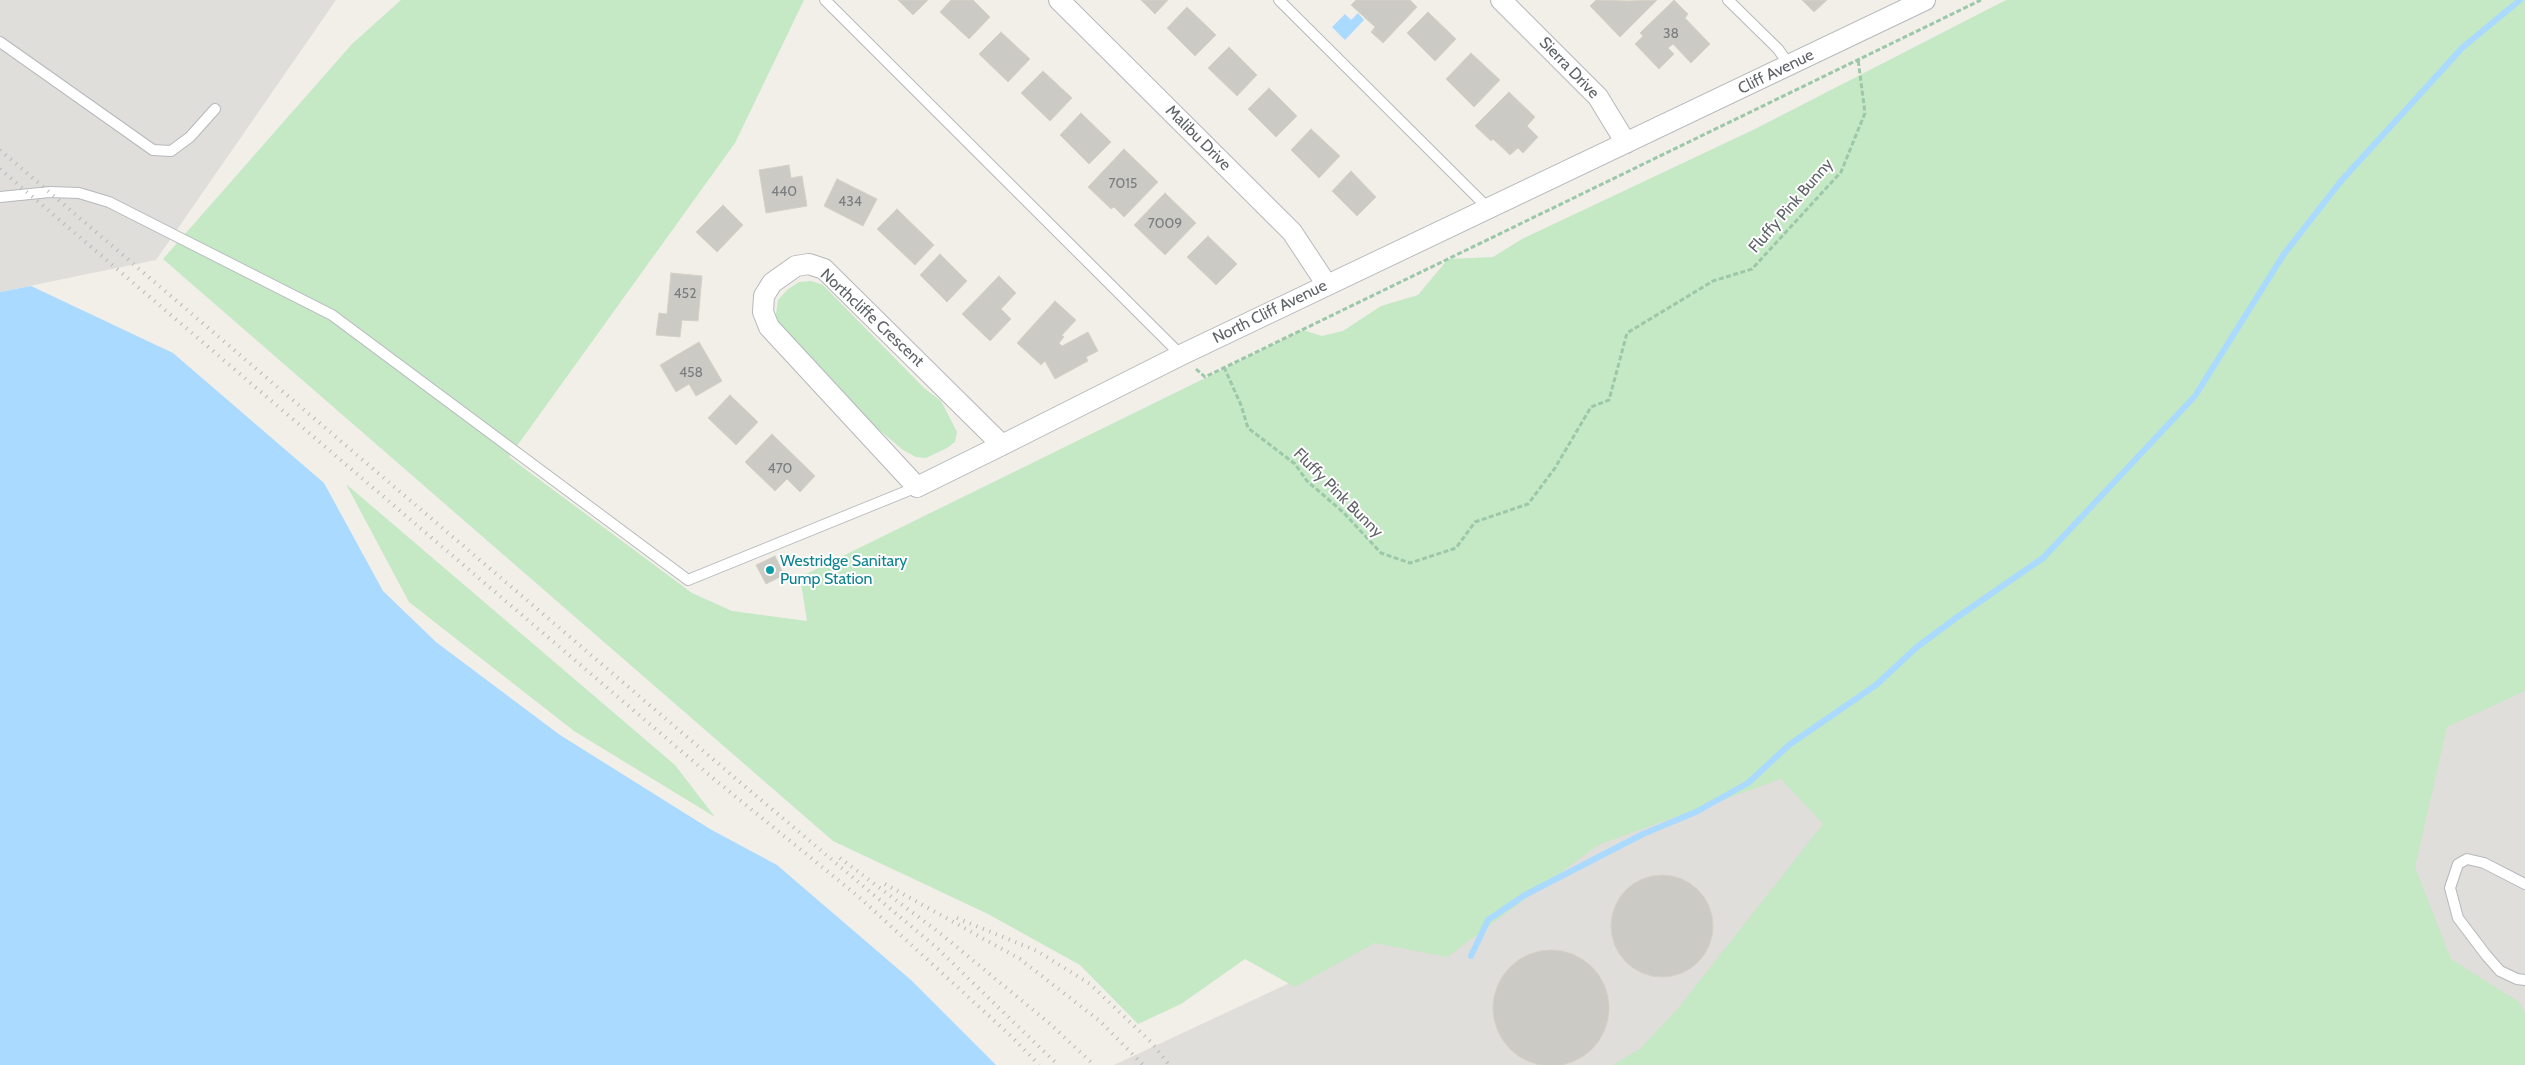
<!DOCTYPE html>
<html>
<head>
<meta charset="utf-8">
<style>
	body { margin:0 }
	canvas { display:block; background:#f1efe8 }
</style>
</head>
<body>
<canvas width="2525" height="1065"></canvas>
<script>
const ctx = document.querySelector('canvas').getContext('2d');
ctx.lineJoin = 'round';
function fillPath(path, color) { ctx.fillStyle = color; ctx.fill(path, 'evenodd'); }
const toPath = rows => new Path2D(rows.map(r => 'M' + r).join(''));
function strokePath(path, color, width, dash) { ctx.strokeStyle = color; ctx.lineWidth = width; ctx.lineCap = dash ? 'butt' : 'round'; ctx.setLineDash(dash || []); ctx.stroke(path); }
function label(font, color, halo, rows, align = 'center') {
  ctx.font = font + ' Cabin,sans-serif'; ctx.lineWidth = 4; ctx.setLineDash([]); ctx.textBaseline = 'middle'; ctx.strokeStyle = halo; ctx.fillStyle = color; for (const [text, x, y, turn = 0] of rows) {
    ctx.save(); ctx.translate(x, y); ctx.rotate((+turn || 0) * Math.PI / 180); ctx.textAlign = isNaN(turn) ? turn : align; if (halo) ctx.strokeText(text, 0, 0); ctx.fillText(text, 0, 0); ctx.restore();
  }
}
fillPath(toPath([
	[0,0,336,0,156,260,0,292],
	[2525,407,2525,1065,1114,1065,1375,943]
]), '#e0deda');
fillPath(toPath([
	[401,0,804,0,735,143,509,457,692,593,732,611,807,621,800,577,1303,330,1322,336,1343,331,1381,306,1418,295,1448,259,1493,257,1522,239,1755,129,2006,0,2525,0,2525,691,2447,727,2415,867,2451,959,2519,1002,2525,1013,2525,1065,1613,1065,1641,1048,1679,1007,1823,824,1781,779,1598,845,1447,957,1375,943,1295,987,1245,959,1181,1004,1138,1024,1080,965,988,914,833,841,163,259,352,44],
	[811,281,823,285,924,388,941,401,957,432,955,442,947,448,926,458,916,457,903,450,864,417,778,322,776,314,778,300,787,290,799,282],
	[346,484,675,765,715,817,574,731,409,602]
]), '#c5e8c5');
fillPath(toPath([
	[1358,13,1364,20,1345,40,1332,27,1345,14,1351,20],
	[31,286,173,353,324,483,383,591,436,642,560,735,710,829,777,865,911,980,996,1065,0,1065,0,292]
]), '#aadaff');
strokePath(toPath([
	[1471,956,1488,920,1525,895,1643,834,1696,812,1748,783,1789,745,1876,685,1917,647,1956,618,2043,558,2195,396,2284,254,2341,181,2462,48,2520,0]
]), '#aadaff', 6);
const building = toPath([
	[898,0,928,0,913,15,898,0],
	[951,0,973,0,990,17,969,39,940,12,951,0],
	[1141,0,1168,0,1155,14,1141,0],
	[1356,0,1410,0,1417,7,1383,43,1371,32,1375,27,1351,5,1356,0],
	[1596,0,1628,1,1657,0,1620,37,1590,6,1596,0],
	[1674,0,1688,14,1685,18,1710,44,1691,63,1673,44,1668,48,1674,54,1659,69,1635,44,1643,36,1640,33,1674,0],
	[1802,0,1827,0,1814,12,1802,0],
	[1187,7,1216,35,1195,56,1167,28,1187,7],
	[1428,12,1456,39,1435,61,1407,33,1428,12],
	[1001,32,1030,59,1008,82,979,54,1001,32],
	[1229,47,1257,75,1237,96,1208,68,1229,47],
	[1471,53,1500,80,1474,107,1446,79,1471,53],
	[1043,71,1072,98,1050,121,1021,93,1043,71],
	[1269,88,1297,116,1276,137,1248,109,1269,88],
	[1509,92,1535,117,1527,126,1538,137,1523,153,1518,148,1510,155,1493,139,1491,141,1475,126,1509,92],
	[1081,113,1111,142,1089,164,1060,135,1081,113],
	[1311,129,1340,156,1319,178,1291,150,1311,129],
	[1124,149,1158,182,1124,217,1114,207,1111,209,1088,187,1124,149],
	[789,165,791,178,802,176,807,206,766,213,759,170,789,165],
	[1351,171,1376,197,1357,216,1332,191,1351,171],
	[837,179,877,199,863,226,824,206,837,179],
	[1165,193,1196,223,1165,255,1134,225,1165,193],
	[723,205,743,225,717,252,696,232,723,205],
	[897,209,934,245,915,265,877,229,897,209],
	[1208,236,1237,264,1216,285,1187,257,1208,236],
	[940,254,967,281,947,302,920,275,940,254],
	[671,273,702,276,698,321,682,320,680,337,656,335,659,313,667,314,671,273],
	[999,276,1016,293,1001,309,1011,319,990,341,962,314,999,276],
	[1055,301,1076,320,1062,335,1064,337,1059,343,1062,346,1088,332,1098,351,1086,357,1088,361,1055,379,1045,361,1041,365,1017,343,1055,301],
	[699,342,722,381,696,396,689,384,676,392,660,365,699,342],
	[730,395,758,422,736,445,708,418,730,395],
	[772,434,815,476,800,492,787,479,775,491,745,462,772,434],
	[775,556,784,575,766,584,756,565,775,556],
	'1611 926a51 51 0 1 1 102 0a51 51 0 1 1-102 0Z',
	'1493 1008a58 58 0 1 1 116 0a58 58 0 1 1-116 0Z'
]);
fillPath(building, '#cccac5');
strokePath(building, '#d6d1c6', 1);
const lane = toPath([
	[825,0,1181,355],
	[1279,0,1488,208],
	[1728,0,1778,49,1790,66],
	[0,42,153,150,171,151,190,137,215,109],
	[0,197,50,192,79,193,109,202,332,315,688,580,917,487],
	[2525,884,2484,863,2467,859,2458,864,2450,888,2458,918,2486,955,2500,971,2517,979,2525,980]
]);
const street = toPath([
	[1059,0,1292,232,1327,285],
	[1501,0,1598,97,1626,143],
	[1002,445,824,269,809,264,796,266,772,283,764,296,763,312,769,327,917,487,1002,445,1181,355,1925,0]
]);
strokePath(lane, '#b5b8bc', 12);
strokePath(street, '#b5b8bc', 22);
strokePath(toPath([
	[1224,367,1241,405,1248,428,1295,464,1307,481,1343,512,1381,553,1410,563,1456,548,1475,522,1528,504,1555,468,1591,407,1609,400,1627,333,1713,281,1752,269,1841,172,1865,113,1858,59],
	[1196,369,1205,377,1981,0]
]), '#9cc7a9', 3, [5, 2.5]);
strokePath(lane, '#fff', 10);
strokePath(street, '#fff', 20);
strokePath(toPath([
	[0,150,735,778,938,949,1058,1065],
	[0,169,714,779,859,897,1012,1037,1039,1065],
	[840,858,941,934,1049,1023,1094,1065],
	[885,884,1020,959,1101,1022,1143,1065],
	[957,918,1037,951,1090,984,1152,1043,1169,1065]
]), '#b6b7b8', 4, [1, 6]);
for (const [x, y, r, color] of [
	[770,570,5,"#0f9aa8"]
]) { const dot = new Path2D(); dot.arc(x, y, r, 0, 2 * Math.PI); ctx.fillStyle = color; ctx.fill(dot); strokePath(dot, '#fff', 2); }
label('14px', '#7a7d7f', null, [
	["38",1671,34],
	["7015",1123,184],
	["440",784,192],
	["434",850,202],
	["7009",1165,224],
	["452",685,294],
	["458",691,373],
	["470",780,469]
]);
label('16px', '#5f6368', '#fff', [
	["Sierra Drive",1569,68,46],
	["Cliff Avenue",1776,72,-26],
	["Malibu Drive",1198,138,45],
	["Fluffy Pink Bunny",1791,206,-49],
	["North Cliff Avenue",1270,312,-26],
	["Northcliffe Crescent",872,318,43],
	["Fluffy Pink Bunny",1338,493,45]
]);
label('16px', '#0d838f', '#fff', [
	["Westridge Sanitary",780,561],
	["Pump Station",780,579]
], 'left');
</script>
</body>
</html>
